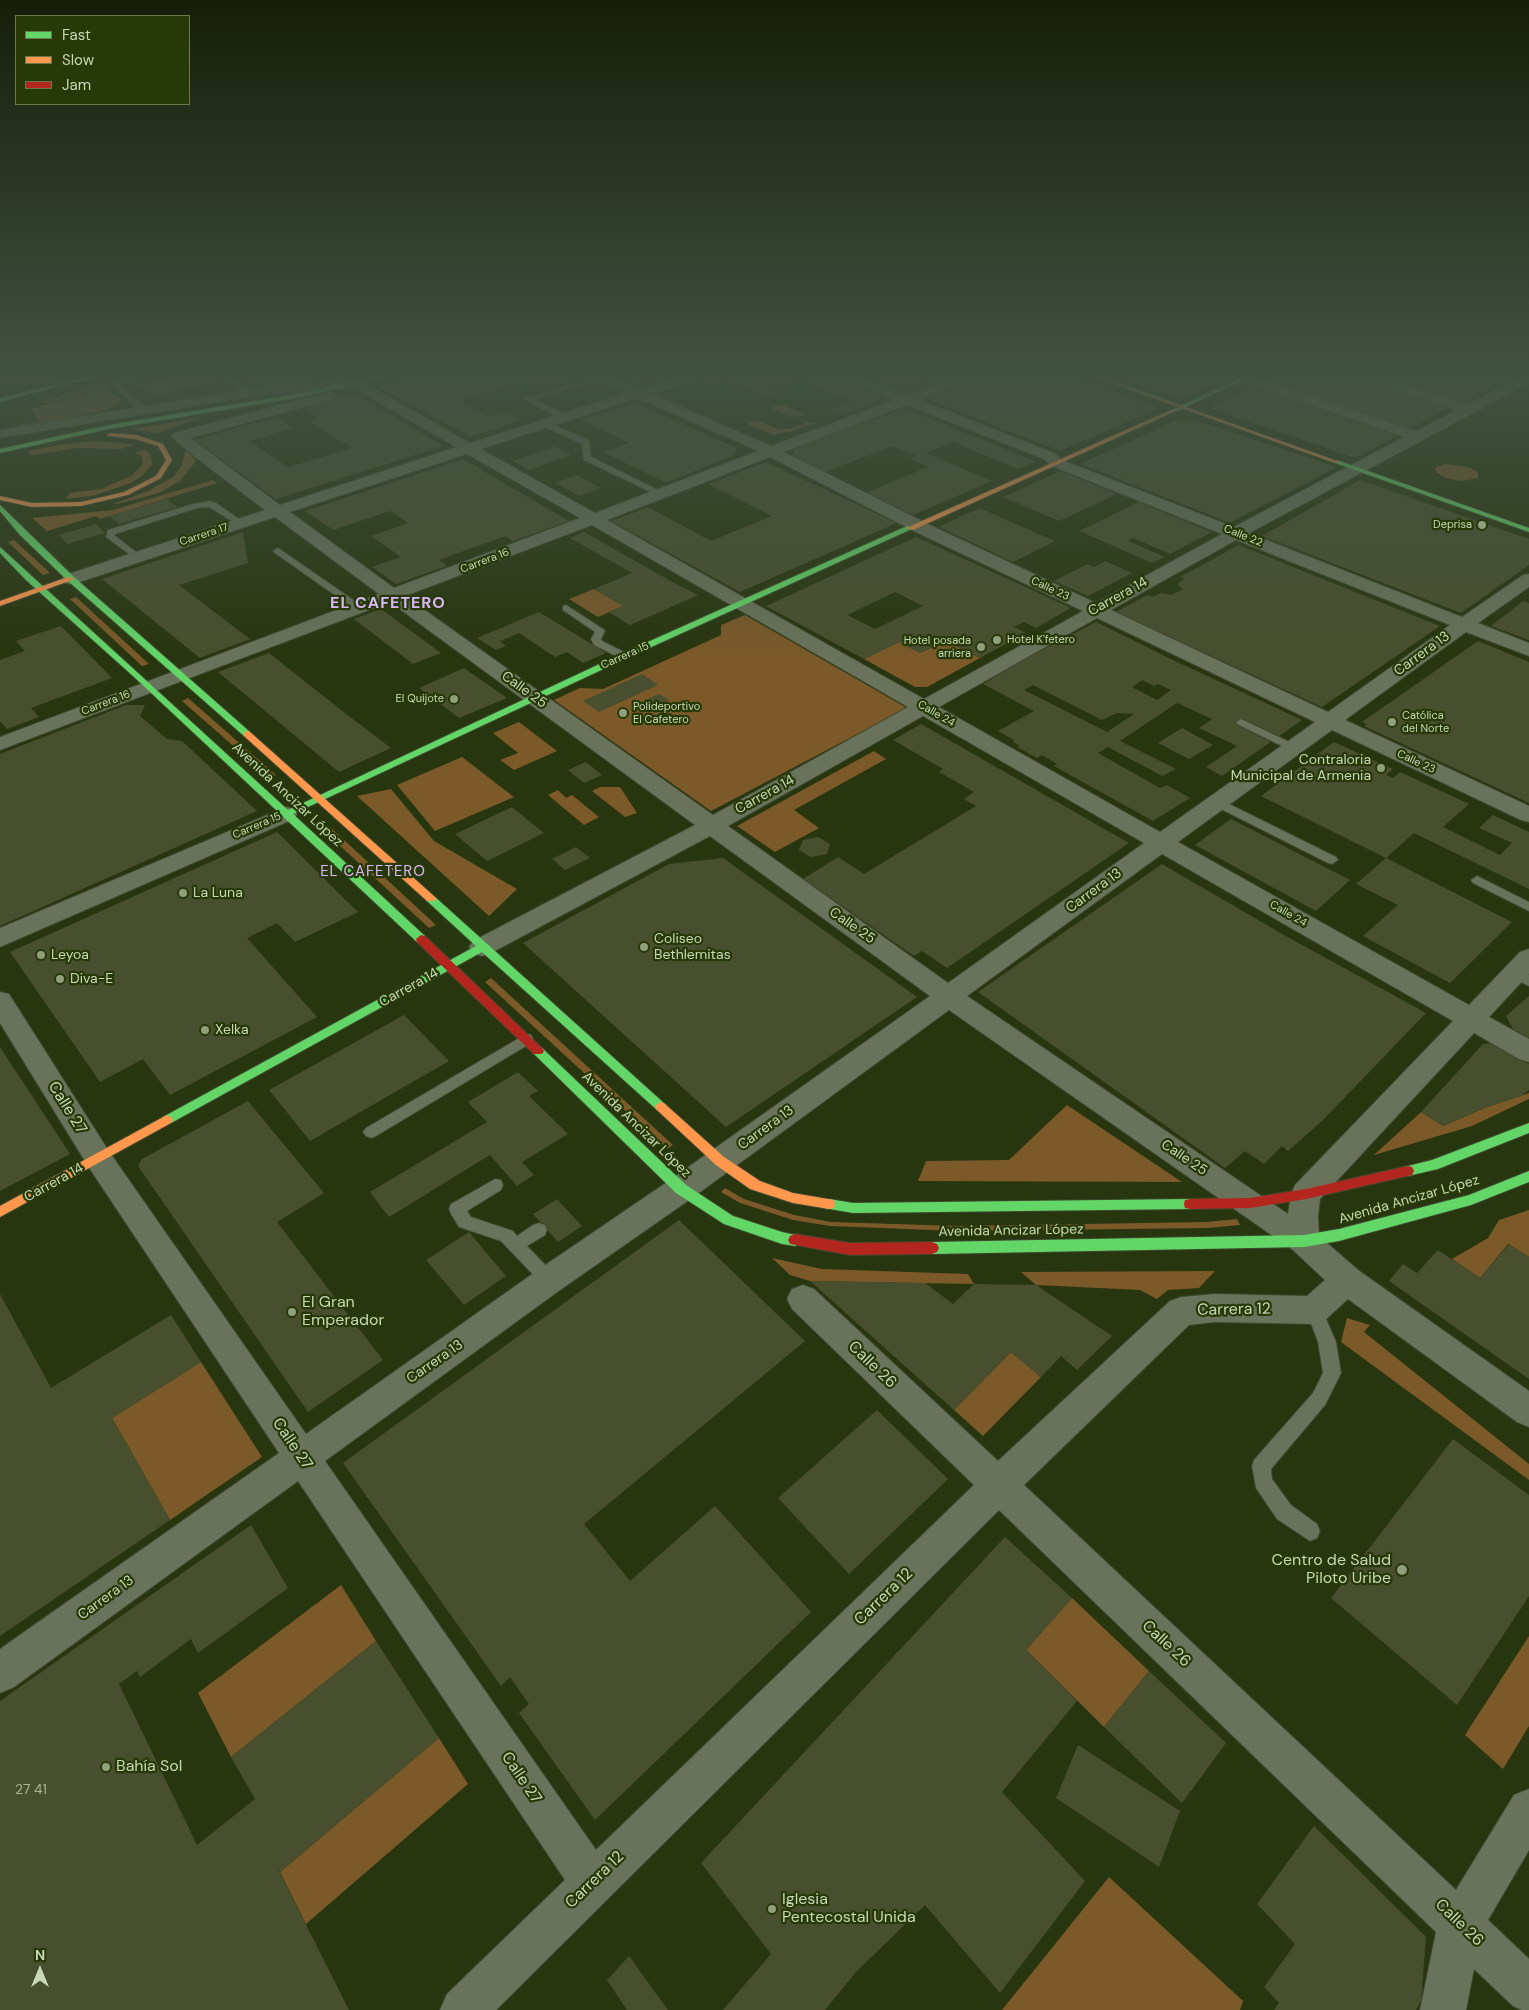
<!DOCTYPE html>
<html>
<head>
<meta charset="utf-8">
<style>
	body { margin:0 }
	#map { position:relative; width:1529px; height:2010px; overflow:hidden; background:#28360f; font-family:"DM Sans",sans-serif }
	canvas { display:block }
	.legend { position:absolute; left:15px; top:15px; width:175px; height:90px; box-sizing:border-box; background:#263907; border:1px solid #67794d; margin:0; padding:6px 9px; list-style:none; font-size:15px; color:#c8d8b7 }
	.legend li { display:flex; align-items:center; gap:10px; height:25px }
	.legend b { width:25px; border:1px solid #67794d }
	.north { position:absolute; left:15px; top:1945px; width:50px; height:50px; -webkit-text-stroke:4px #263907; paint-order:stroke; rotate:0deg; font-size:14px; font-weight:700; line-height:20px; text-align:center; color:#c8d8b7 }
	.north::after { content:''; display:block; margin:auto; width:18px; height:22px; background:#c8d8b7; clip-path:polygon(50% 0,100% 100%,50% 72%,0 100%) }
</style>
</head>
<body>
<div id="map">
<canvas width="1529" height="2010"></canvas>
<ul class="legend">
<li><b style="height:6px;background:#63d668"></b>Fast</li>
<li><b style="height:6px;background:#ff974d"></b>Slow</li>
<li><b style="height:6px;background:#b3261e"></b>Jam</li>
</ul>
<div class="north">N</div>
</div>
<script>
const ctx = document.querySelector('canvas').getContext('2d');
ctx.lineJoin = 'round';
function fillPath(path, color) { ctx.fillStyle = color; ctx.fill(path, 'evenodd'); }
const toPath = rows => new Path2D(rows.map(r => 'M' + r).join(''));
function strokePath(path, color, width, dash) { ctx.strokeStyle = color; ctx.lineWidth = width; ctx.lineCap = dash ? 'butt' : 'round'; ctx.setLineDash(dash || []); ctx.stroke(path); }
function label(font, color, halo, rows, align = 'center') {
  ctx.font = font + ' "DM Sans",sans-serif'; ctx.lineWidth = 4.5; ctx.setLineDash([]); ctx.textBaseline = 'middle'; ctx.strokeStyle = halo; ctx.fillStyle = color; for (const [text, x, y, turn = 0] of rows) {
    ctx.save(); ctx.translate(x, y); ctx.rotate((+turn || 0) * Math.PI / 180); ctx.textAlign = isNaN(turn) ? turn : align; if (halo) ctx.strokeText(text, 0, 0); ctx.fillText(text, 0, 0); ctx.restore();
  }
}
fillPath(toPath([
	[173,376,198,376,208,382,155,396,138,385],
	[105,382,113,385,49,403,40,402],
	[106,388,121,399,120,403,107,410,35,424,4,427,39,422,31,409],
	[781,404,807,415,791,417,770,408],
	[204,417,157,433,131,429],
	[757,420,778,429,790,429,808,422,817,423,792,431,773,435,747,424],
	[96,441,136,444,122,449,77,448,34,455,29,454,28,451,64,444],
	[145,449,151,455,152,464,143,475,131,483,93,496,66,499,70,493,101,489,133,475,142,465,143,460,141,456,135,453],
	[188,451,196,461,180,481,159,493,118,504,113,504,148,491,173,477,182,465,185,452],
	[1445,464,1468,467,1478,472,1478,478,1461,481,1446,478,1436,472,1435,469,1436,467],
	[213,480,217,483,100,519,96,516,47,531,32,518,113,510],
	[14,540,50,573,43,575,8,542],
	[594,589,623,606,598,617,569,599],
	[76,597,149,664,142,666,70,599],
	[745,615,907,708,711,811,554,700,580,688,603,689,721,635,721,625],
	[945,641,980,658,927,687,915,687,864,659,899,642,920,653],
	[188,698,276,775,270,778,182,701],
	[519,722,557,751,514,770,500,760,518,753,493,733],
	[874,751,886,759,794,810,819,828,775,852,737,826],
	[462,757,514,797,435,831,397,785],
	[600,787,620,787,637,813,625,817,592,791],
	[391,789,434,841,517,889,489,916,357,796],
	[558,790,566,798,572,795,599,817,584,825,548,795],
	[330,827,436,925,429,928,323,830],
	[491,978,673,1145,667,1149,485,982],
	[1529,1093,1529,1099,1472,1126,1374,1155,1421,1112,1443,1126,1487,1107],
	[1067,1105,1182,1182,918,1181,926,1161,1009,1160],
	[725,1188,744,1199,794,1215,831,1222,958,1226,1206,1222,1237,1219,1240,1225,1208,1228,957,1231,830,1226,793,1220,740,1203,721,1192],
	[1529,1210,1529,1257,1508,1244,1480,1278,1452,1259,1488,1238,1499,1220],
	[772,1258,822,1269,968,1274,974,1284,810,1281,790,1275],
	[1215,1271,1199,1288,1168,1290,1157,1299,1140,1290,1036,1285,1021,1272],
	[1347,1318,1370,1325,1364,1332,1529,1464,1529,1480,1341,1342],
	[1011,1352,1041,1377,983,1436,954,1410],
	[201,1362,262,1457,170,1520,112,1418],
	[341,1585,376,1641,231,1757,198,1693],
	[1072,1598,1149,1671,1104,1727,1026,1650],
	[1529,1636,1529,1726,1503,1769,1465,1735],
	[439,1738,468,1784,306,1924,280,1872],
	[1109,1877,1243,2001,1240,2010,1002,2010]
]), '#7b5929');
fillPath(toPath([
	[241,376,314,376,291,383,256,385],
	[416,376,501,376,515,383,457,400,490,417,506,412,521,420,470,437,378,387],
	[642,376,669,376,654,381],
	[719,376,740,376,781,394,771,397],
	[794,376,827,376,880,397,880,401,841,416,828,410,854,401],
	[918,376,948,376,933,382],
	[987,376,1069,376,1160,408,1060,451,926,399],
	[1115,376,1233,376,1181,399],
	[1275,376,1349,376,1451,407,1409,429,1262,382],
	[1384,376,1510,376,1465,401],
	[1253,387,1399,435,1355,458,1212,409,1211,406],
	[358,396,444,446,276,499,194,440,276,417,293,428,249,441,288,467,352,448,309,421,318,418,303,409,344,397,347,399],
	[634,402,736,448,734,455,666,483,603,452,629,443,581,420],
	[904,408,1037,462,1018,469,953,442,926,453,992,481,913,515,865,493,928,467,910,459,917,456,893,446,823,473,792,459,795,448],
	[1178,420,1195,420,1337,467,1230,523,1080,464],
	[555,446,571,455,529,470,513,461],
	[463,459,569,521,513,541,505,536,439,560,447,566,396,584,372,567,401,557,371,536,408,523,390,511,333,530,305,511],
	[766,462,897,523,740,592,611,521,648,507,711,541,772,516,708,484],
	[1061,471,1117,494,1059,521,1003,497],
	[577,475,601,488,579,496,555,483],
	[1360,480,1529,539,1529,565,1461,613,1262,536],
	[167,499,177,507,119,524,109,516],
	[1139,502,1172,516,1212,532,1170,554,1133,538,1128,541,1165,557,1152,563,1079,531],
	[979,508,1055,541,1013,562,939,527],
	[96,524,105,533,67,544,59,535],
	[243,532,248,563,179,585,250,639,200,658,102,579],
	[584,532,676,584,698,595,630,625,609,612,623,606,594,589,632,573,570,538],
	[916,537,1043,595,1071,608,1036,628,1024,622,1014,627,1026,633,980,658,945,641,920,653,899,642,864,659,766,606],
	[895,592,923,606,875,629,847,615],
	[1239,545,1355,592,1440,626,1322,707,1116,612,1147,595,1153,597,1161,593,1172,595,1183,589,1177,584,1185,579,1180,577],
	[1105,561,1132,573,1088,596,1054,581,1087,564,1094,567],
	[1523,601,1529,603,1529,640,1491,626],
	[381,609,441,653,413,664,354,619],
	[539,612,606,653,583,663,567,652,555,657,519,633,500,641,506,646,496,650,477,638],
	[1096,622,1173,660,1302,720,1222,776,1206,767,1237,746,1199,728,1212,719,1177,703,1120,741,1176,769,1162,776,1108,747,1098,753,1160,788,1167,785,1190,798,1153,821,1054,766,1057,764,1042,755,1037,758,1017,747,1020,746,1013,742,1014,740,998,731,1034,711,983,684,1021,661],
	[1142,680,1154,686,1158,684,1171,690,1157,700,1132,687],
	[1033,685,1102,720,1117,713,1134,714,1107,732,1024,690],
	[61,626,112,678,31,708,39,717,7,729,0,721,0,660,25,651,16,641],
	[1478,641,1529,662,1529,803,1364,726,1367,724,1362,722],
	[269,653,350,717,391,748,339,772,218,672],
	[464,668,507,698,459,718,419,688],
	[642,674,658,685,599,712,583,701],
	[659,694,669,700,655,707,645,700],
	[126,705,145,705,140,716,167,739,182,741,257,811,0,926,0,754],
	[921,724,1129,843,947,968,922,951,914,956,803,879,838,857,864,874,976,806,964,799,974,792,939,772,943,769,893,740],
	[1182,728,1213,745,1189,759,1158,743],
	[1334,742,1393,769,1386,775,1393,778,1400,772,1469,804,1443,827,1500,855,1512,843,1479,828,1493,815,1529,832,1529,889,1414,833,1386,858,1261,796],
	[586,762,602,775,584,783,568,770],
	[512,807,544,833,487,861,455,834],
	[1231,819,1317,863,1350,880,1316,911,1195,845],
	[277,832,358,912,295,942,277,923,247,938,317,1017,170,1095,143,1059,100,1082,10,952],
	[818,837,830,844,827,854,811,857,799,850,803,840],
	[576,847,590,858,565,870,552,859],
	[723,858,917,997,726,1127,523,943,669,864],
	[1386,858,1512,922,1450,983,1363,936,1398,905,1356,884],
	[1162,864,1284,935,1426,1013,1323,1120,1288,1151,1282,1146,1264,1164,1245,1151,1225,1168,978,992],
	[1529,996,1529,1038,1513,1029,1506,1016],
	[404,1015,449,1061,310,1141,269,1090],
	[1496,1043,1529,1064,1529,1090,1521,1096,1487,1107,1443,1126,1421,1112,1483,1044],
	[0,1047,70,1154,0,1191],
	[518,1072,538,1091,529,1096,568,1134,522,1162,534,1175,517,1186,490,1155,389,1217,370,1192,487,1122,468,1102],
	[248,1101,324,1193,277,1222,383,1360,308,1412,138,1166,142,1159],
	[557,1199,582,1226,558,1242,533,1214],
	[679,1220,805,1341,584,1524,630,1581,715,1506,811,1612,595,1820,519,1713,529,1704,510,1677,501,1686,343,1463],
	[469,1232,506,1276,464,1305,426,1260],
	[1509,1244,1529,1257,1529,1379,1389,1281,1403,1264,1417,1273,1438,1250,1480,1278],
	[810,1281,925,1283,953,1304,974,1284,1036,1285,1112,1336,1077,1370,1061,1356,1041,1377,1011,1352,954,1410],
	[0,1294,51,1388,171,1315,201,1362,112,1418,170,1520,0,1636],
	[877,1410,948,1479,849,1574,778,1498],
	[1453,1439,1529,1495,1529,1596,1457,1705,1331,1598],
	[251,1525,288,1588,198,1653,191,1639,140,1677,137,1671,119,1684,197,1845,255,1799,231,1757,376,1641,439,1738,280,1872,275,1863,349,2010,0,2010,0,1701],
	[1005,1537,1072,1598,1026,1650,1077,1701,1002,1792,1085,1881,1000,1993,925,1905,857,1971,825,2010,723,2010,771,1954,701,1863],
	[1149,1671,1226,1743,1182,1803,1104,1727],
	[1078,1745,1180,1811,1159,1867,1056,1798],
	[1314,1826,1426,1937,1421,2001,1416,2010,1274,2010,1279,2003,1264,1987,1295,1944,1257,1904],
	[629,1956,668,2010,627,2010,607,1980]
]), '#484f2e');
const lane = toPath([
	[131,376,143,376,119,384,145,407,145,411,139,411,111,384,114,380,131,376],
	[220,376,229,376,253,392,246,394,220,376],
	[576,382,583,384,535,399,566,415,566,419,560,419,524,399,576,382],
	[541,421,547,421,589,441,591,457,664,493,657,495,584,460,582,444,541,425,541,421],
	[209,501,216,503,245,523,238,525,209,507,197,508,115,534,115,536,140,555,140,559,137,560,106,537,108,530,193,504,209,501],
	[278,548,362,606,362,610,356,610,275,553,273,551,278,548],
	[566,605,603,629,605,631,601,639,602,641,628,654,628,658,620,658,594,645,591,639,595,632,563,610,563,606,566,605],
	[1241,719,1298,746,1300,748,1298,750,1290,750,1237,724,1236,722,1241,719],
	[1217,798,1336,857,1338,860,1332,864,1328,863,1213,805,1211,802,1213,799,1217,798],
	[1477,876,1529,902,1529,911,1473,883,1471,880,1477,876],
	[1514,968,1529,975,1529,986,1509,976,1507,973,1509,970,1514,968],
	[526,1034,531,1035,533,1039,531,1043,376,1136,371,1138,366,1136,363,1132,366,1128,526,1034],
	[495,1179,501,1180,503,1185,501,1190,467,1211,471,1217,513,1231,517,1236,533,1225,539,1223,545,1225,547,1230,545,1235,527,1246,555,1275,557,1280,555,1285,549,1287,543,1285,501,1241,459,1227,451,1214,449,1209,451,1204,495,1179],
	[1314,1303,1320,1305,1336,1342,1341,1373,1325,1405,1271,1469,1272,1479,1291,1505,1317,1524,1320,1531,1317,1538,1310,1541,1277,1519,1256,1488,1252,1466,1254,1460,1313,1393,1323,1373,1318,1342,1306,1310,1308,1305,1314,1303]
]);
const street = toPath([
	[335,376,352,376,470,443,626,393,594,379,592,376,610,376,640,389,681,376,702,376,700,379,652,394,771,446,894,400,842,379,840,376,859,376,907,395,958,376,977,376,975,379,920,400,1054,453,1062,460,1234,527,1404,437,1234,379,1232,376,1252,376,1416,431,1457,410,1360,379,1358,376,1379,376,1468,404,1521,376,1529,376,1529,383,1249,533,1462,617,1523,575,1529,574,1529,587,1478,623,1529,643,1529,656,1466,632,1345,720,1529,806,1529,822,1521,820,1332,730,1178,842,1469,1005,1520,952,1529,949,1529,974,1489,1017,1529,1039,1529,1062,1519,1059,1474,1033,1320,1199,1318,1216,1319,1236,1358,1270,1529,1391,1529,1427,1517,1422,1348,1299,1325,1320,1314,1324,1215,1322,1189,1325,1024,1485,1456,1890,1514,1795,1529,1789,1529,1850,1488,1920,1529,1959,1529,2010,1522,2010,1513,2006,1474,1969,1466,2010,1420,2010,1436,1932,999,1510,496,2010,440,2010,447,1994,565,1880,298,1481,14,1687,0,1693,0,1649,279,1453,88,1166,0,1023,0,992,9,994,108,1150,306,1434,538,1270,670,1180,930,996,710,836,491,953,482,956,473,953,469,947,473,941,695,825,390,602,0,750,0,737,379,594,275,517,77,583,71,584,65,583,62,579,65,575,265,510,198,459,174,439,172,436,174,433,329,392,334,393,336,396,334,399,190,438,280,505,456,447,354,388,273,393,0,438,0,430,273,385,340,381,335,376],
	[638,398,758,451,595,513,481,449,638,398],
	[907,405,1044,459,1052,466,1222,534,1096,603,932,526,784,452,907,405],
	[467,454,580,518,394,588,290,512,467,454],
	[770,457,920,534,1083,611,924,699,607,520,770,457],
	[592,525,908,707,713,815,405,596,592,525],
	[1236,540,1450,625,1328,712,1111,610,1236,540],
	[1097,618,1315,722,1160,832,939,707,1097,618],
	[923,716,1144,843,948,983,728,826,923,716],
	[1162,854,1453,1021,1295,1185,1291,1194,1288,1214,967,996,1162,854],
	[949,1010,1293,1250,1325,1280,1307,1296,1215,1294,1181,1297,1170,1301,998,1461,814,1289,803,1285,792,1289,787,1299,792,1309,974,1485,596,1850,325,1461,560,1290,692,1198,949,1010],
	[286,807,294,809,297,814,294,819,0,947,0,928,286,807]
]);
const fast = toPath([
	[89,376,99,376,0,402,0,398,89,376],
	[378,376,388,376,302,397,109,429,0,453,0,449,109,425,302,393,378,376],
	[1245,376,1253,376,1177,411,1172,410,1245,376],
	[1337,460,1529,528,1529,532,1335,463,1334,462,1337,460],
	[0,505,74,577,250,732,250,736,244,736,68,581,20,535,0,511,0,505],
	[907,526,914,528,627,658,293,814,425,936,426,939,421,943,417,942,133,676,26,580,0,553,0,547,288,810,621,654,907,526],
	[431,896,435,897,665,1104,667,1107,665,1110,657,1110,482,952,171,1123,163,1123,161,1120,163,1117,476,946,427,901,426,899,427,897,431,896],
	[538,1047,542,1048,686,1185,733,1216,782,1232,800,1236,802,1240,800,1244,795,1246,782,1244,724,1224,676,1193,534,1054,532,1051,534,1048,538,1047],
	[1529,1123,1529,1133,1438,1169,1408,1176,1404,1175,1402,1171,1404,1167,1432,1160,1529,1123],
	[1529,1171,1529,1182,1471,1205,1339,1241,1304,1247,932,1254,927,1252,925,1248,927,1244,932,1242,1304,1235,1339,1229,1469,1195,1529,1171],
	[829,1199,853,1203,1190,1199,1195,1200,1196,1204,1195,1208,1190,1209,853,1213,824,1208,823,1204,824,1200,829,1199]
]);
const slow = toPath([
	[1091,376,1099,376,1340,462,1335,463,1091,376],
	[1173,409,1178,410,913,530,906,528,1173,409],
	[110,433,136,435,163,444,172,460,161,478,128,495,81,506,32,507,0,500,0,496,32,503,81,502,124,492,156,476,166,460,158,446,135,439,108,436,107,435,110,433],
	[68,577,75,579,0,606,0,601,68,577],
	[247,731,250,732,435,897,436,899,435,901,427,901,244,736,244,732,247,731],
	[661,1102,665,1104,724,1157,760,1181,793,1193,834,1200,835,1204,834,1208,829,1209,793,1203,750,1189,716,1165,657,1110,655,1107,657,1104,661,1102],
	[167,1115,171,1117,173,1120,171,1123,0,1217,0,1206,167,1115]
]);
const jam = toPath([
	[421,935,425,936,542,1048,544,1051,542,1054,534,1054,417,942,416,939,421,935],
	[1408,1166,1412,1167,1414,1171,1412,1175,1306,1199,1250,1208,1190,1209,1185,1208,1184,1204,1185,1200,1190,1199,1250,1198,1306,1189,1408,1166],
	[795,1234,850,1243,932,1242,937,1244,939,1248,937,1252,932,1254,850,1255,790,1244,788,1240,790,1236,795,1234]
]);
strokePath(lane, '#3e482f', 2);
strokePath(street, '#3e482f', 2);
strokePath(fast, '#3e482f', 2);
strokePath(slow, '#3e482f', 2);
strokePath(jam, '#3e482f', 2);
fillPath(lane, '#69735b');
fillPath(street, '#69735b');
fillPath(fast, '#63d668');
fillPath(slow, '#ff974d');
fillPath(jam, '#b3261e');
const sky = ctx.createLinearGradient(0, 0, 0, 657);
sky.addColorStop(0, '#161e08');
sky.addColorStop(0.57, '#425242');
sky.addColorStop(1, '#42524200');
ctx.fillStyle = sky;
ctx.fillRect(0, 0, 1529, 657);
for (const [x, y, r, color] of [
	[1482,525,5,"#909f7c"],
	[997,640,5,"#909f7c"],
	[981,647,5,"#909f7c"],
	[454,699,5,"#909f7c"],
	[623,713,5,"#909f7c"],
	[1392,722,5,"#909f7c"],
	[1381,768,5,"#909f7c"],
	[183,893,5,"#909f7c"],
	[644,947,5,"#909f7c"],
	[41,955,5,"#909f7c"],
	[60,979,5,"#909f7c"],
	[205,1030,5,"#909f7c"],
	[292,1312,5,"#909f7c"],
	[1402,1570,6,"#909f7c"],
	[106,1767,5,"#909f7c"],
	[772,1909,5,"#909f7c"]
]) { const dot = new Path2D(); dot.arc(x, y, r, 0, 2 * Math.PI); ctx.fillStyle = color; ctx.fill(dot); strokePath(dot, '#263907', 2); }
label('11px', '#c8d8b7', '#263907', [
	["Deprisa",1472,525],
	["Hotel K'fetero",1007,640,"left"],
	["Hotel posada",971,641],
	["arriera",971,654],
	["El Quijote",444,699],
	["Polideportivo",633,707,"left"],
	["El Cafetero",633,720,"left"],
	["Católica",1402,716,"left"],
	["del Norte",1402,729,"left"]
], 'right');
label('11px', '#c8d8b7', '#263907', [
	["Carrera 17",204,535,-18],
	["Calle 22",1243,536,22],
	["Carrera 16",485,561,-21],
	["Calle 23",1050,589,25],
	["Carrera 15",625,656,-24],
	["Carrera 16",106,703,-21],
	["Calle 24",936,714,30],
	["Calle 23",1416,762,25],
	["Carrera 15",257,826,-23],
	["Calle 24",1288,914,30]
]);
label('14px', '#c8d8b7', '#263907', [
	["Carrera 14",1118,597,-29],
	["Carrera 13",1422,654,-36],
	["Calle 25",524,690,36],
	["Avenida Ancizar López",287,795,43],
	["Carrera 14",765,795,-29],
	["Carrera 13",1094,891,-36],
	["Calle 25",852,926,35],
	["Carrera 14",409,988,-29],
	["Avenida Ancizar López",636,1125,44],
	["Carrera 13",766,1128,-36],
	["Calle 25",1184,1158,34],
	["Carrera 14",54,1183,-29],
	["Avenida Ancizar López",1409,1200,-16],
	["Avenida Ancizar López",1011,1231,-1],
	["Carrera 13",435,1362,-35],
	["Carrera 13",106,1598,-36]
]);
label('14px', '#c8d8b7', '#263907', [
	["Contraloria",1371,760,"right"],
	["Municipal de Armenia",1371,776,"right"],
	["La Luna",193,893],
	["Coliseo",654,939],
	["Bethlemitas",654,955],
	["Leyoa",51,955],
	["Diva-E",70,979],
	["Xelka",215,1030]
], 'left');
label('14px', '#a8b695', null, [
	["27 41",31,1790]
]);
ctx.letterSpacing = '1px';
label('15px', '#dbb6f9', '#263907', [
	["EL CAFETERO",373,872]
]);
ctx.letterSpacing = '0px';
ctx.letterSpacing = '1px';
label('bold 16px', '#dbb6f9', '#263907', [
	["EL CAFETERO",388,604]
]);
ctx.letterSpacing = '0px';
label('16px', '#c8d8b7', '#263907', [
	["Calle 27",67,1108,58],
	["Carrera 12",1234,1310,-1],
	["Calle 26",872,1365,44],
	["Calle 27",292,1444,56],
	["Carrera 12",884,1597,-44],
	["Calle 26",1166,1644,43],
	["Calle 27",521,1778,56],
	["Carrera 12",595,1880,-44],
	["Calle 26",1459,1923,44]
]);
label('16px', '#c8d8b7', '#263907', [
	["El Gran",302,1303],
	["Emperador",302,1321],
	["Centro de Salud",1391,1561,"right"],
	["Piloto Uribe",1391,1579,"right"],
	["Bahía Sol",116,1767],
	["Iglesia",782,1900],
	["Pentecostal Unida",782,1918]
], 'left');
</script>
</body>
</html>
